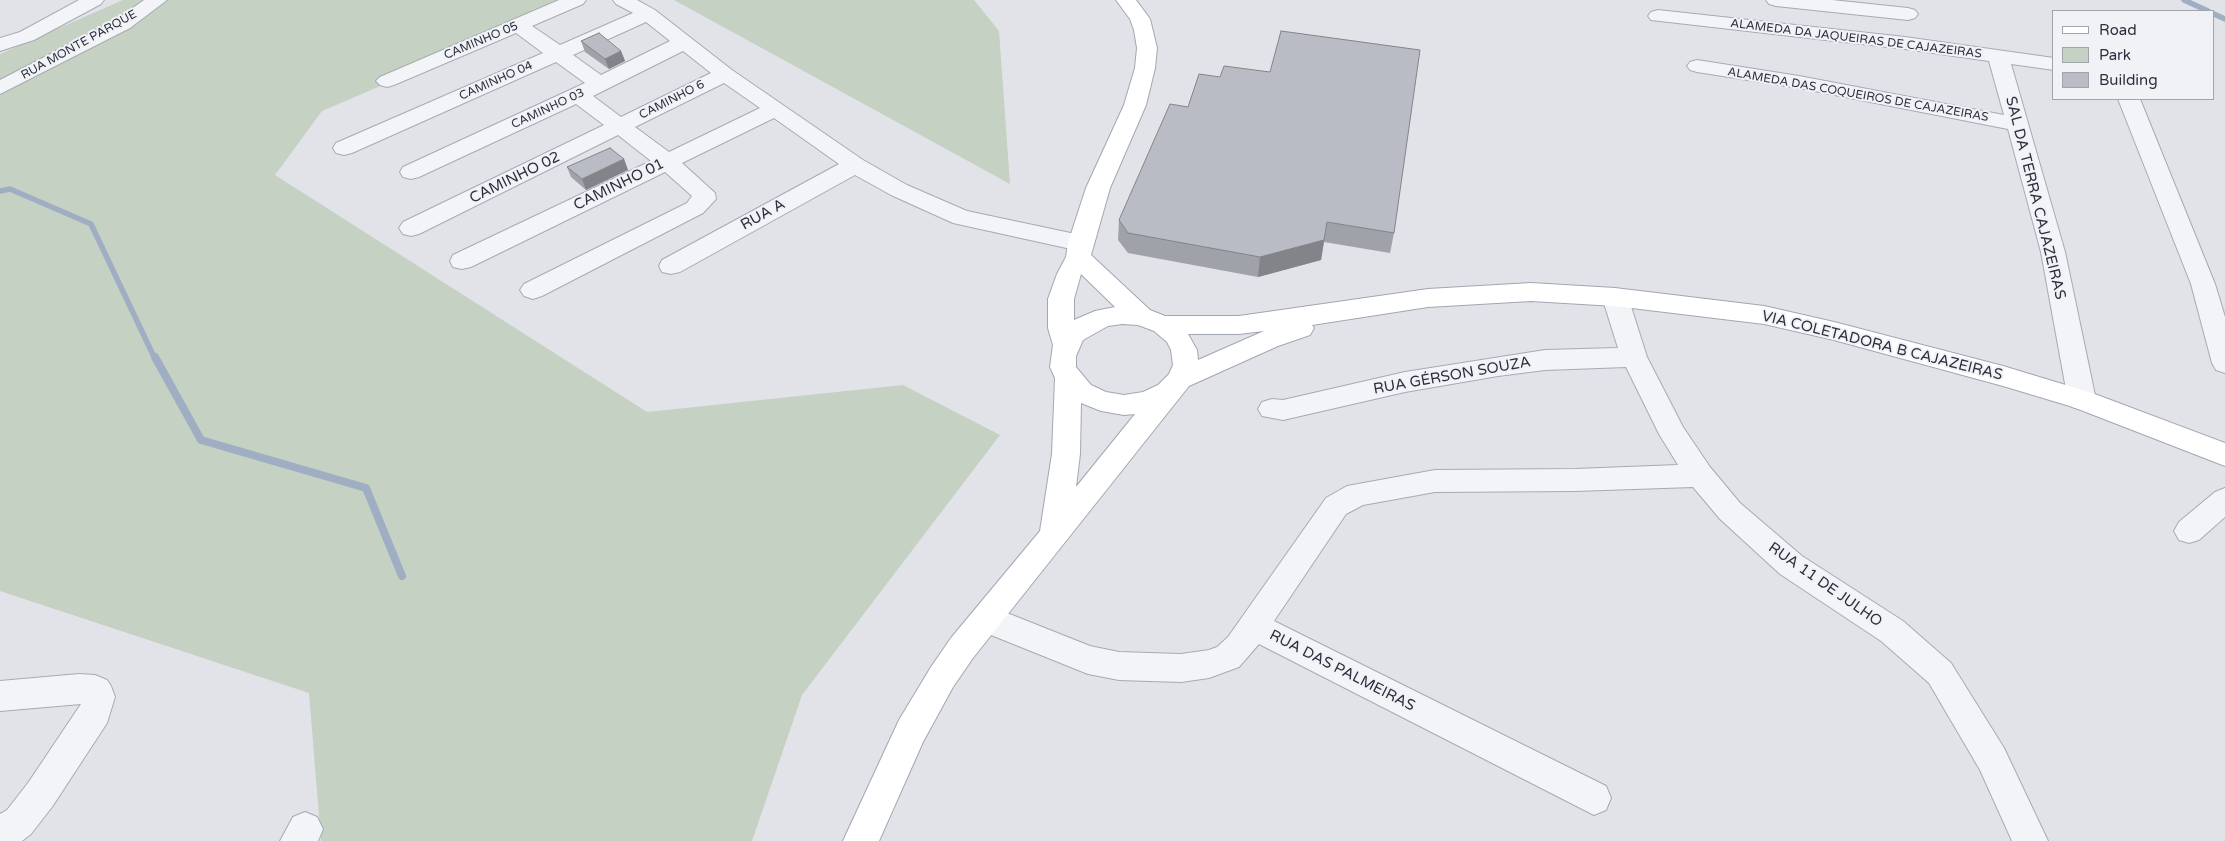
<!DOCTYPE html>
<html>
<head>
<meta charset="utf-8">
<style>
	body { margin:0 }
	#map { position:relative; width:2225px; height:841px; overflow:hidden; background:#e1e3e8; font-family:"Varela Round",sans-serif }
	canvas { display:block }
	.legend { position:absolute; left:2052px; top:10px; width:162px; height:90px; box-sizing:border-box; background:#f0f2f6; border:1px solid #a1a4ac; margin:0; padding:6px 9px; list-style:none; font-size:15px; color:#2b303e }
	.legend li { display:flex; align-items:center; gap:10px; height:25px }
	.legend b { width:25px; border:1px solid #a1a4ac }
</style>
</head>
<body>
<div id="map">
<canvas width="2225" height="841"></canvas>
<ul class="legend">
<li><b style="height:6px;background:#fff"></b>Road</li>
<li><b style="height:14px;background:#c5d1c3"></b>Park</li>
<li><b style="height:14px;background:#b9bcc4"></b>Building</li>
</ul>
</div>
<script>
const ctx = document.querySelector('canvas').getContext('2d');
ctx.lineJoin = 'round';
function fillPath(path, color) { ctx.fillStyle = color; ctx.fill(path, 'evenodd'); }
const toPath = rows => new Path2D(rows.map(r => 'M' + r).join(''));
function strokePath(path, color, width, dash) { ctx.strokeStyle = color; ctx.lineWidth = width; ctx.lineCap = dash ? 'butt' : 'round'; ctx.setLineDash(dash || []); ctx.stroke(path); }
function label(font, color, halo, rows, align = 'center') {
  ctx.font = font + ' "Varela Round",sans-serif'; ctx.lineWidth = 4; ctx.setLineDash([]); ctx.textBaseline = 'middle'; ctx.strokeStyle = halo; ctx.fillStyle = color; for (const [text, x, y, turn = 0] of rows) {
    ctx.save(); ctx.translate(x, y); ctx.rotate((+turn || 0) * Math.PI / 180); ctx.textAlign = isNaN(turn) ? turn : align; if (halo) ctx.strokeText(text, 0, 0); ctx.fillText(text, 0, 0); ctx.restore();
  }
}
fillPath(toPath([
	[123,0,581,0,322,111,275,175,647,412,903,385,1000,435,802,695,752,841,321,841,309,693,0,591,0,54],
	[674,0,974,0,999,31,1010,184]
]), '#c5d1c3');
strokePath(toPath([
	[2184,0,2208,11],
	[2214,14,2225,19],
	[0,191,10,189,91,224,155,359]
]), '#a0aec4', 5.5);
strokePath(toPath([
	[155,357,201,440,366,488,402,576]
]), '#a0aec4', 8);
const minor = toPath([
	[79,0,104,0,101,4,34,40,0,51,0,38,20,32,79,0],
	[144,0,167,0,130,28,0,94,0,80,116,20,144,0],
	[559,0,586,0,583,4,532,26,560,45,633,13,616,4,613,0,637,0,655,10,732,70,863,160,907,185,967,211,1080,235,1089,237,1092,243,1089,249,1080,251,953,223,891,195,855,175,680,272,671,274,662,272,659,266,662,260,839,164,774,118,682,163,715,193,716,199,703,213,542,296,533,299,524,296,520,290,524,284,687,203,692,196,665,172,471,267,462,269,453,267,450,261,453,255,651,161,618,135,419,234,411,236,403,234,399,228,403,222,604,125,576,104,419,177,411,179,403,177,400,172,403,167,585,83,556,62,352,153,344,155,336,153,333,148,336,143,543,53,516,33,394,85,387,87,380,85,376,81,380,77,559,0],
	[646,22,670,41,601,75,573,55,646,22],
	[683,51,711,73,621,117,593,96,683,51],
	[724,83,760,108,669,152,635,127,724,83],
	[1766,0,1832,0,1908,8,1915,10,1918,14,1915,18,1908,20,1776,6,1769,4,1766,0],
	[1658,10,1905,37,2054,58,2054,70,2011,64,2065,252,2096,400,2092,407,2082,410,2072,407,2068,400,2041,252,2008,129,1799,88,1697,72,1690,70,1687,66,1690,62,1697,60,1799,76,2004,115,1989,61,1905,49,1651,20,1648,16,1651,12,1658,10],
	[2118,99,2140,99,2215,284,2225,317,2225,373,2216,370,2212,363,2191,284,2118,99],
	[1615,288,1624,291,1628,297,1647,357,1683,427,1710,467,1740,503,1802,556,1903,621,1951,663,2004,748,2048,841,2012,841,1980,770,1929,683,1881,641,1780,574,1720,519,1693,487,1575,491,1435,492,1363,505,1346,514,1274,621,1606,786,1611,798,1606,810,1594,815,1259,644,1239,667,1209,678,1181,682,1119,680,1088,674,976,629,971,619,976,609,987,605,1090,646,1119,652,1181,654,1209,650,1217,647,1228,637,1326,498,1347,486,1435,470,1575,469,1678,465,1659,434,1626,367,1545,370,1498,376,1405,392,1283,420,1262,416,1258,409,1262,402,1272,399,1283,400,1405,372,1545,350,1618,348,1602,297,1606,291,1615,288],
	[2225,488,2225,517,2199,540,2189,543,2179,540,2174,531,2179,522,2215,492,2225,488],
	[79,674,95,675,107,680,111,686,115,697,107,723,52,807,31,834,22,841,0,841,0,814,7,810,28,783,81,704,0,711,0,681,79,674],
	[305,812,317,817,323,829,318,841,280,841,293,817,305,812]
]);
const major = toPath([
	[1116,0,1136,0,1150,19,1157,48,1155,68,1146,105,1110,188,1091,255,1150,310,1165,316,1239,316,1428,289,1531,283,1615,288,1764,306,1834,322,2003,366,2092,393,2225,443,2225,466,2073,407,2003,386,1834,340,1764,324,1615,306,1531,301,1428,307,1312,325,1314,328,1310,335,1278,346,1189,386,973,658,953,687,923,742,879,841,843,841,899,720,931,667,951,638,1040,531,1052,454,1055,378,1050,367,1053,345,1048,328,1048,299,1057,274,1066,257,1068,243,1086,188,1124,105,1135,68,1137,48,1134,30,1130,19,1116,0],
	[1081,274,1115,307,1095,311,1074,320,1074,299,1081,274],
	[1122,324,1138,325,1154,331,1167,342,1171,350,1173,365,1169,374,1158,385,1143,392,1124,395,1106,392,1091,385,1076,367,1076,356,1083,340,1108,326,1122,324],
	[1264,331,1198,360,1197,350,1188,334,1239,334,1264,331],
	[1081,403,1101,411,1124,415,1135,414,1076,487,1080,454,1081,403]
]);
strokePath(minor, '#a7aab2', 2);
strokePath(major, '#a1a7b2', 2);
fillPath(minor, '#f3f4f7');
fillPath(major, '#fff');
fillPath(toPath([
	[581,41,621,51,625,61,609,69,585,52],
	[1270,72,1394,233,1390,253,1324,242,1321,260,1258,277,1128,253,1118,240,1119,220,1188,107,1220,77],
	[624,159,628,170,586,190,571,177,567,167]
]), '#9fa2a9');
fillPath(toPath([
	[621,51,625,61,609,69,605,59],
	[624,159,628,170,586,190,582,179],
	[1327,222,1321,260,1258,277,1260,257]
]), '#828489');
const building = toPath([
	[1281,31,1420,50,1394,233,1327,222,1324,240,1260,257,1128,233,1119,220,1170,104,1188,107,1199,74,1220,77,1224,66,1270,72,1281,31],
	[599,33,621,51,605,59,581,41,599,33],
	[610,148,624,159,582,179,567,167,610,148]
]);
fillPath(building, '#b9bcc4');
strokePath(building, '#828489', 1);
label('12px', '#2b303e', '#f0f2f6', [
	["ALAMEDA DA JAQUEIRAS DE CAJAZEIRAS",1856,39,7],
	["CAMINHO 05",481,41,-23],
	["RUA MONTE PARQUE",79,45,-29],
	["CAMINHO 04",496,81,-24],
	["ALAMEDA DAS COQUEIROS DE CAJAZEIRAS",1858,95,10],
	["CAMINHO 6",672,100,-27],
	["CAMINHO 03",548,109,-25]
]);
label('15px', '#2b303e', '#f0f2f6', [
	["CAMINHO 02",515,178,-26],
	["CAMINHO 01",619,185,-26],
	["SAL DA TERRA CAJAZEIRAS",2035,198,76],
	["RUA A",763,215,-29],
	["VIA COLETADORA B CAJAZEIRAS",1882,346,14],
	["RUA GÉRSON SOUZA",1452,376,-10],
	["RUA 11 DE JULHO",1825,585,35],
	["RUA DAS PALMEIRAS",1342,671,27]
]);
</script>
</body>
</html>
